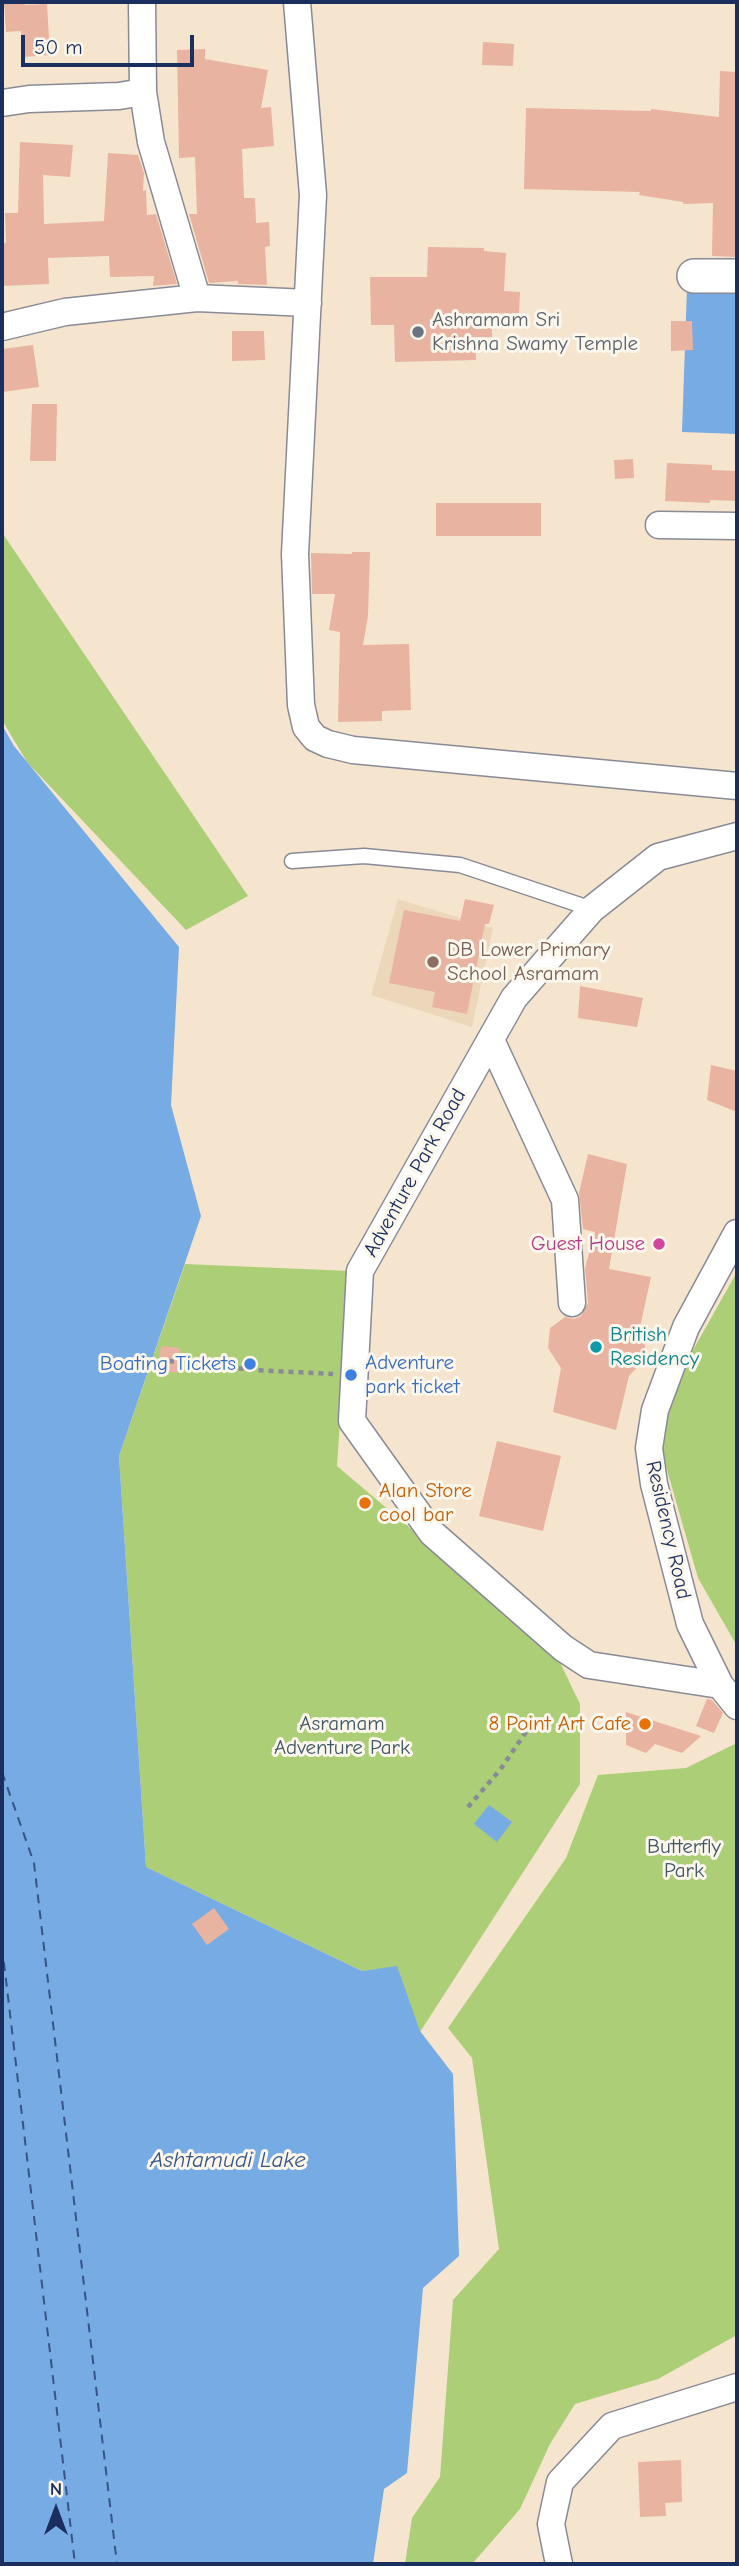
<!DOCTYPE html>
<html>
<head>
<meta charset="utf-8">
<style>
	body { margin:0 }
	#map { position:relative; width:739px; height:2566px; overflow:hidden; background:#f6e5ce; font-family:"Comic Neue",sans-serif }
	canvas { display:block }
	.frame { position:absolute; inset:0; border:4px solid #1b2f5e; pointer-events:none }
	.north { position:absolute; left:21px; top:2475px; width:70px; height:70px; -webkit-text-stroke:5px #fbf7ec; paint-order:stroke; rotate:0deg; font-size:19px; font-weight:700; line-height:28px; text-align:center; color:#1b2f5e }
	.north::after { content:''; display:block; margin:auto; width:24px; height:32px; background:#1b2f5e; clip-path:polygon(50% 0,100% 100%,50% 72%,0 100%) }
	.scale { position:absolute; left:21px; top:35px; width:173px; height:32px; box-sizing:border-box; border:4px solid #1b2f5e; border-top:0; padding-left:9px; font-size:21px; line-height:24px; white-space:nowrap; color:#1b2f5e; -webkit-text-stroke:5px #fbf7ec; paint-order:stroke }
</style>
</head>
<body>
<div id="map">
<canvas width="739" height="2566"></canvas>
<div class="frame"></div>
<div class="north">N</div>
<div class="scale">50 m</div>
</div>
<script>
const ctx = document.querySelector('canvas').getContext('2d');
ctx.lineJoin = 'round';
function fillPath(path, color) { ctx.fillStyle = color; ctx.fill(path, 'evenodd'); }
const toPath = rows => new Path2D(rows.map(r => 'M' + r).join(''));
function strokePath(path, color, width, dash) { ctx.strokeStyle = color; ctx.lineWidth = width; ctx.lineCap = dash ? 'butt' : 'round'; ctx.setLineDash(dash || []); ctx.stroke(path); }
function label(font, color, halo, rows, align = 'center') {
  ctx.font = font + ' "Comic Neue",sans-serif'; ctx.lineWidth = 6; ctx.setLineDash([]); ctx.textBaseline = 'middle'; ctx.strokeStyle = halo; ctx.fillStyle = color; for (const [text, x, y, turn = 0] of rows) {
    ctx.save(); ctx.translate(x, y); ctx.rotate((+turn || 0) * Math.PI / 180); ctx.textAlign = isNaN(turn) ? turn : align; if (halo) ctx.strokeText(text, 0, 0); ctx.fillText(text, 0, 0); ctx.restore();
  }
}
fillPath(toPath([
	[398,899,493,928,472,1027,371,995]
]), '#edd7bb');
fillPath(toPath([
	[2,533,3,534,248,896,186,930,27,762,2,720],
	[185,1264,350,1271,337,1466,554,1650,580,1704,580,1784,420,2032,396,1967,362,1971,146,1867,119,1456],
	[737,1272,737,1646,698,1578,653,1421],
	[737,1743,737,2335,658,2379,575,2404,550,2444,520,2509,472,2564,405,2564,412,2518,440,2477,453,2300,499,2249,472,2058,448,2028,566,1858,598,1775,686,1768]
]), '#abce77');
fillPath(toPath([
	[687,288,737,289,737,434,682,432],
	[2,725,14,746,179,947,171,1105,201,1216,119,1456,146,1867,362,1971,397,1966,420,2031,453,2074,459,2256,423,2288,407,2473,384,2489,373,2564,2,2564],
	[489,1805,512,1822,497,1842,474,1824]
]), '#76abe4');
strokePath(toPath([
	[2,1772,34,1863,117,2564],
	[2,1946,75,2564]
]), '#365486', 2, [9, 7]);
fillPath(toPath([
	[4,2,24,2,25,5,47,4,50,55,23,57,21,31,6,32],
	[483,42,514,44,513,66,482,65],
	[205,49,205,59,268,70,261,108,271,107,274,146,242,149,244,198,255,198,256,223,269,222,270,246,265,247,267,285,238,284,238,281,209,283,189,214,197,214,195,157,179,158,177,50],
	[720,71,737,72,737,257,712,256,713,203,683,204,683,202,639,195,640,192,524,189,526,108,651,111,651,109,719,117],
	[20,142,73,145,70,177,43,175,44,224,104,221,108,153,138,155,144,173,143,191,146,190,147,215,156,214,177,284,153,286,154,276,110,277,109,256,48,258,49,284,2,286,2,243,6,243,5,213,18,213],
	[428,247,484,248,484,251,506,253,504,291,520,292,519,314,492,313,492,337,475,337,476,360,395,362,394,325,371,325,370,277,427,277],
	[671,321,692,321,693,350,671,351],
	[232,331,264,331,265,360,232,361],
	[33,345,39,387,2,392,2,349],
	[32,404,57,404,56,461,30,461],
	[633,459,634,478,615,479,614,460],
	[667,463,712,465,712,470,737,471,737,501,710,500,710,503,665,501],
	[436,503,541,503,541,536,436,536],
	[352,552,370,552,368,616,363,645,409,644,411,710,382,711,382,721,338,722,340,632,329,630,335,594,312,594,311,553,352,554],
	[465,899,494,905,489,924,485,924,467,1014,432,1007,435,992,389,983,404,910,460,921],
	[580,986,643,998,637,1027,578,1018],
	[711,1065,737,1071,737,1112,707,1100],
	[588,1154,627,1164,609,1269,651,1277,640,1327,645,1346,644,1354,642,1362,629,1376,616,1430,553,1412,561,1368,548,1348,550,1328,565,1317,574,1319,581,1316,588,1303,585,1268,595,1232,583,1229,579,1193],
	[161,1346,180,1348,177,1373,158,1370],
	[497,1441,561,1456,543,1531,479,1516],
	[707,1699,712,1700,723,1713,714,1733,696,1726],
	[626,1712,701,1736,682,1753,655,1744,646,1753,626,1745],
	[214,1908,229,1929,207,1945,192,1924],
	[681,2460,682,2502,665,2503,666,2516,640,2517,638,2462]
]), '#e8b3a0');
const service = toPath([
	[292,861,364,856,460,865,592,909]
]);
const minor = toPath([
	[142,2,143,92,151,142,197,298],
	[297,2,313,195,295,554,301,705,306,727,315,738,328,744,353,750,737,786],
	[2,103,29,99,119,96,143,92],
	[2,327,65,312,197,298,308,303],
	[659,525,737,526],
	[491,1040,565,1200,572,1303],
	[737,1233,686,1327,655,1410,649,1448,654,1484,690,1624,720,1685,737,1706],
	[720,1685,589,1665,563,1648,432,1533,352,1421,360,1271,514,998,592,909,658,857,737,836],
	[559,2564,551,2524,560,2482,612,2426,737,2387]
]);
const tertiary = toPath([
	[694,276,737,276]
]);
strokePath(service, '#888a96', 17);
strokePath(minor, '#888a96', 29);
strokePath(tertiary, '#888a96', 36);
strokePath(toPath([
	[169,1361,256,1370,333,1374],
	[468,1807,500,1770,532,1723]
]), '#888a96', 4.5, [5, 5]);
strokePath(service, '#fff', 14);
strokePath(minor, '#fff', 26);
strokePath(tertiary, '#fff', 33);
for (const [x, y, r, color] of [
	[418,332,7,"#6b7280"],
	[433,962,7,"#8d6e63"],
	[659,1244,7,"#d1479c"],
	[596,1347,7,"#0f9aa8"],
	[250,1364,7,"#3f7fe0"],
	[351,1375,7,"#3f7fe0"],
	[365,1503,7,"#e8710a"],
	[645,1724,7,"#e8710a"]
]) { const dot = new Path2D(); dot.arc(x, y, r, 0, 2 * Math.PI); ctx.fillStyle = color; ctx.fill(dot); strokePath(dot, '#fbf7ec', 2.5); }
label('21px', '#5b616d', '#fbf7ec', [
	["Ashramam Sri",432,320],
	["Krishna Swamy Temple",432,344]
], 'left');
label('21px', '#785e54', '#fbf7ec', [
	["DB Lower Primary",447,950],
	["School Asramam",447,974]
], 'left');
label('21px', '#1b2f5e', '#fbf7ec', [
	["Adventure Park Road",415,1173,-61],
	["Residency Road",668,1530,77]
]);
label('21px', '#b23c85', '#fbf7ec', [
	["Guest House",645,1244]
], 'right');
label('21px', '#0d838f', '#fbf7ec', [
	["British",610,1335],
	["Residency",610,1359]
], 'left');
label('21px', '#366cbe', '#fbf7ec', [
	["Adventure",365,1363],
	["park ticket",365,1387],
	["Boating Tickets",236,1364,"right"]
], 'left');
label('21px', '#c56008', '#fbf7ec', [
	["Alan Store",379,1491],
	["cool bar",379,1515],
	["8 Point Art Cafe",631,1724,"right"]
], 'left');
label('21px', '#3f5764', '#fbf7ec', [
	["Asramam",342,1724],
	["Adventure Park",342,1748],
	["Butterfly",684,1847],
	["Park",684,1871]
]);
label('italic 23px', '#365486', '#fbf7ec', [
	["Ashtamudi Lake",228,2160]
]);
</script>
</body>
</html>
